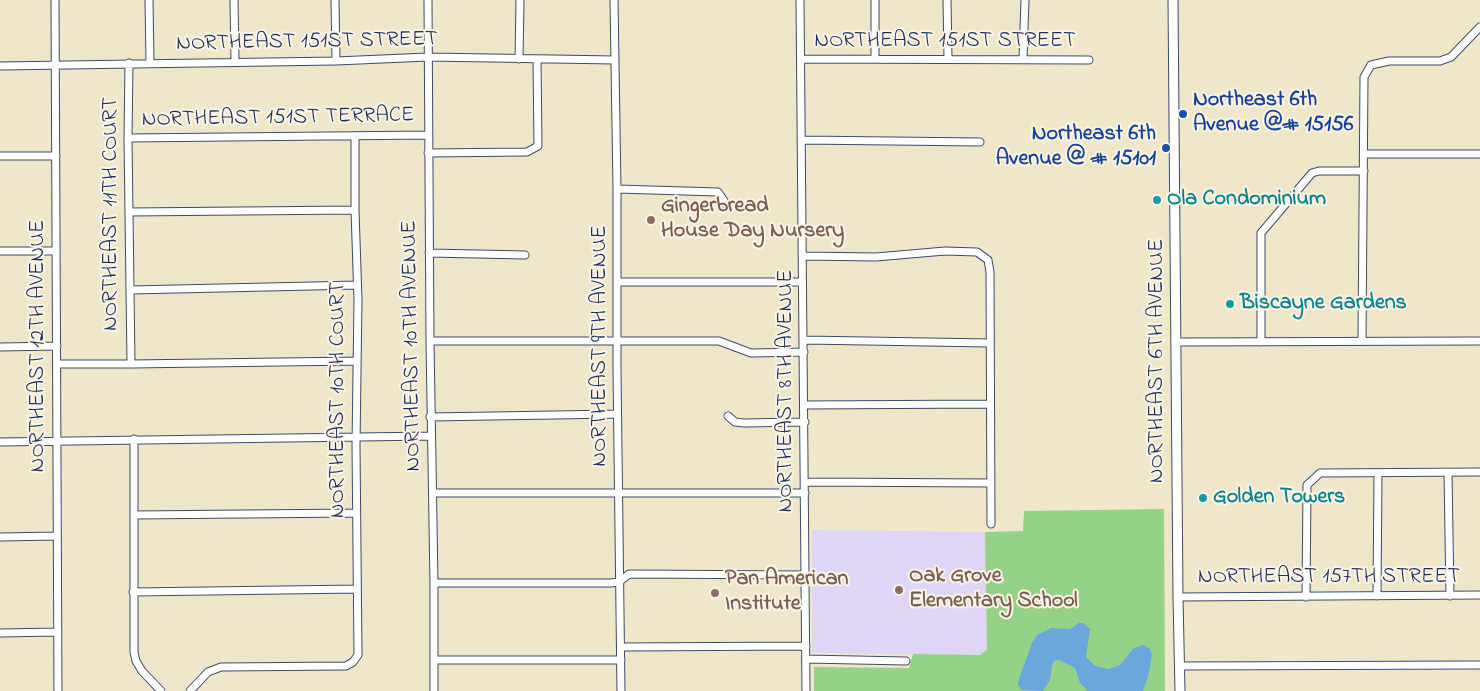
<!DOCTYPE html>
<html>
<head>
<meta charset="utf-8">
<style>
	body { margin:0 }
	canvas { display:block; background:#efe7ca }
</style>
</head>
<body>
<canvas width="1480" height="691"></canvas>
<script>
const ctx = document.querySelector('canvas').getContext('2d');
ctx.lineJoin = 'round';
function fillPath(path, color) { ctx.fillStyle = color; ctx.fill(path, 'evenodd'); }
const toPath = rows => new Path2D(rows.map(r => 'M' + r).join(''));
function strokePath(path, color, width, dash) { ctx.strokeStyle = color; ctx.lineWidth = width; ctx.lineCap = dash ? 'butt' : 'round'; ctx.setLineDash(dash || []); ctx.stroke(path); }
function label(font, color, halo, rows, align = 'center') {
  ctx.font = font + ' "Indie Flower",sans-serif'; ctx.lineWidth = 4; ctx.setLineDash([]); ctx.textBaseline = 'middle'; ctx.strokeStyle = halo; ctx.fillStyle = color; for (const [text, x, y, turn = 0] of rows) {
    ctx.save(); ctx.translate(x, y); ctx.rotate((+turn || 0) * Math.PI / 180); ctx.textAlign = isNaN(turn) ? turn : align; if (halo) ctx.strokeText(text, 0, 0); ctx.fillText(text, 0, 0); ctx.restore();
  }
}
fillPath(toPath([
	[812,530,985,532,987,649,984,652,980,655,812,653]
]), '#dfd5f5');
fillPath(toPath([
	[1164,509,1165,691,814,691,814,667,909,668,913,654,980,655,984,652,987,649,985,532,1023,531,1024,511]
]), '#95d287');
fillPath(toPath([
	[1079,623,1083,623,1090,629,1086,657,1095,666,1109,669,1120,665,1134,648,1144,645,1150,649,1152,655,1148,677,1143,691,1088,691,1080,683,1075,668,1059,660,1055,660,1052,665,1050,680,1043,691,1021,690,1018,684,1019,679,1032,643,1037,635,1051,628,1070,629]
]), '#6ba6dc');
const minor = toPath([
	[55,0,58,691],
	[149,0,150,63],
	[234,0,235,62],
	[335,0,336,61],
	[428,0,430,341,434,583,434,691],
	[614,0,617,189,617,370,621,691],
	[800,0,806,691],
	[875,0,875,58],
	[947,0,948,58],
	[519,59,520,0],
	[801,59,1089,60],
	[1023,59,1025,0],
	[129,63,128,138,131,364],
	[0,66,336,61,428,57,615,60],
	[128,138,428,135],
	[802,140,980,142],
	[428,153,527,152,538,146,537,59],
	[1365,154,1480,154],
	[0,156,56,156],
	[617,189,718,192,728,207],
	[129,212,355,210],
	[0,251,56,251],
	[429,253,525,255],
	[803,256,876,257,945,251,977,252,988,260,990,272,991,524],
	[617,282,802,282],
	[131,290,357,285],
	[804,340,990,343],
	[430,341,719,341,751,353,804,352],
	[1362,341,1364,77,1371,65,1389,61,1440,61,1451,57,1480,27],
	[1177,342,1480,341],
	[1261,342,1261,233,1312,173,1319,171,1364,171],
	[0,347,57,346],
	[57,364,131,364,356,361],
	[804,405,990,404],
	[728,416,735,422,744,423,805,422],
	[430,417,617,414],
	[134,439,134,652,136,661,142,671,161,691],
	[0,442,431,436],
	[1448,473,1450,596],
	[805,482,991,483],
	[433,493,805,493],
	[134,515,356,513],
	[0,537,57,536],
	[434,583,610,583,619,582,629,574,806,575],
	[133,592,357,589],
	[1377,596,1378,473],
	[1178,597,1480,595],
	[1306,597,1307,485,1320,473,1480,472],
	[0,633,58,632],
	[621,647,806,646],
	[806,659,906,661],
	[434,660,621,660],
	[1180,666,1480,665],
	[190,691,208,672,221,667,346,666,353,662,358,655,356,445,358,300,355,210,355,136]
]);
const major = toPath([
	[1173,0,1178,597,1180,691]
]);
strokePath(minor, '#3b4b6e', 9);
strokePath(major, '#3b4b6e', 11);
strokePath(minor, '#fff', 7);
strokePath(major, '#fff', 9);
for (const [x, y, r, color] of [
	[1183,114,5,"#1a4fb4"],
	[1166,148,5,"#1a4fb4"],
	[1157,200,5,"#0f9aa8"],
	[651,220,5,"#8d6e63"],
	[1230,304,5,"#0f9aa8"],
	[1203,498,5,"#0f9aa8"],
	[899,590,5,"#8d6e63"],
	[715,593,5,"#8d6e63"]
]) { const dot = new Path2D(); dot.arc(x, y, r, 0, 2 * Math.PI); ctx.fillStyle = color; ctx.fill(dot); strokePath(dot, '#fcf5e5', 2); }
label('22px', '#1b2f5e', '#fcf5e5', [
	["NORTHEAST 151ST STREET",945,42],
	["NORTHEAST 151ST STREET",307,43,-1],
	["NORTHEAST 151ST TERRACE",278,119,-1],
	["NORTHEAST 11TH COURT",112,214,-90],
	["NORTHEAST 12TH AVENUE",39,346,-90],
	["NORTHEAST 10TH AVENUE",413,346,-91],
	["NORTHEAST 9TH AVENUE",601,346,-90],
	["NORTHEAST 6TH AVENUE",1158,361,-90],
	["NORTHEAST 8TH AVENUE",787,391,-90],
	["NORTHEAST 10TH COURT",339,400,-90],
	["NORTHEAST 157TH STREET",1329,578]
]);
label('bold 22px', '#164399', '#fcf5e5', [
	["Northeast 6th",1193,101],
	["Avenue @# 15156",1193,126],
	["Northeast 6th",1156,135,"right"],
	["Avenue @ # 15101",1156,160,"right"]
], 'left');
label('bold 22px', '#0d838f', '#fcf5e5', [
	["Ola Condominium",1167,200],
	["Biscayne Gardens",1240,304],
	["Golden Towers",1213,498]
], 'left');
label('bold 22px', '#785e54', '#fcf5e5', [
	["Gingerbread",661,207],
	["House Day Nursery",661,232],
	["Oak Grove",909,577],
	["Elementary School",909,602],
	["Pan American",725,580],
	["Institute",725,605]
], 'left');
</script>
</body>
</html>
